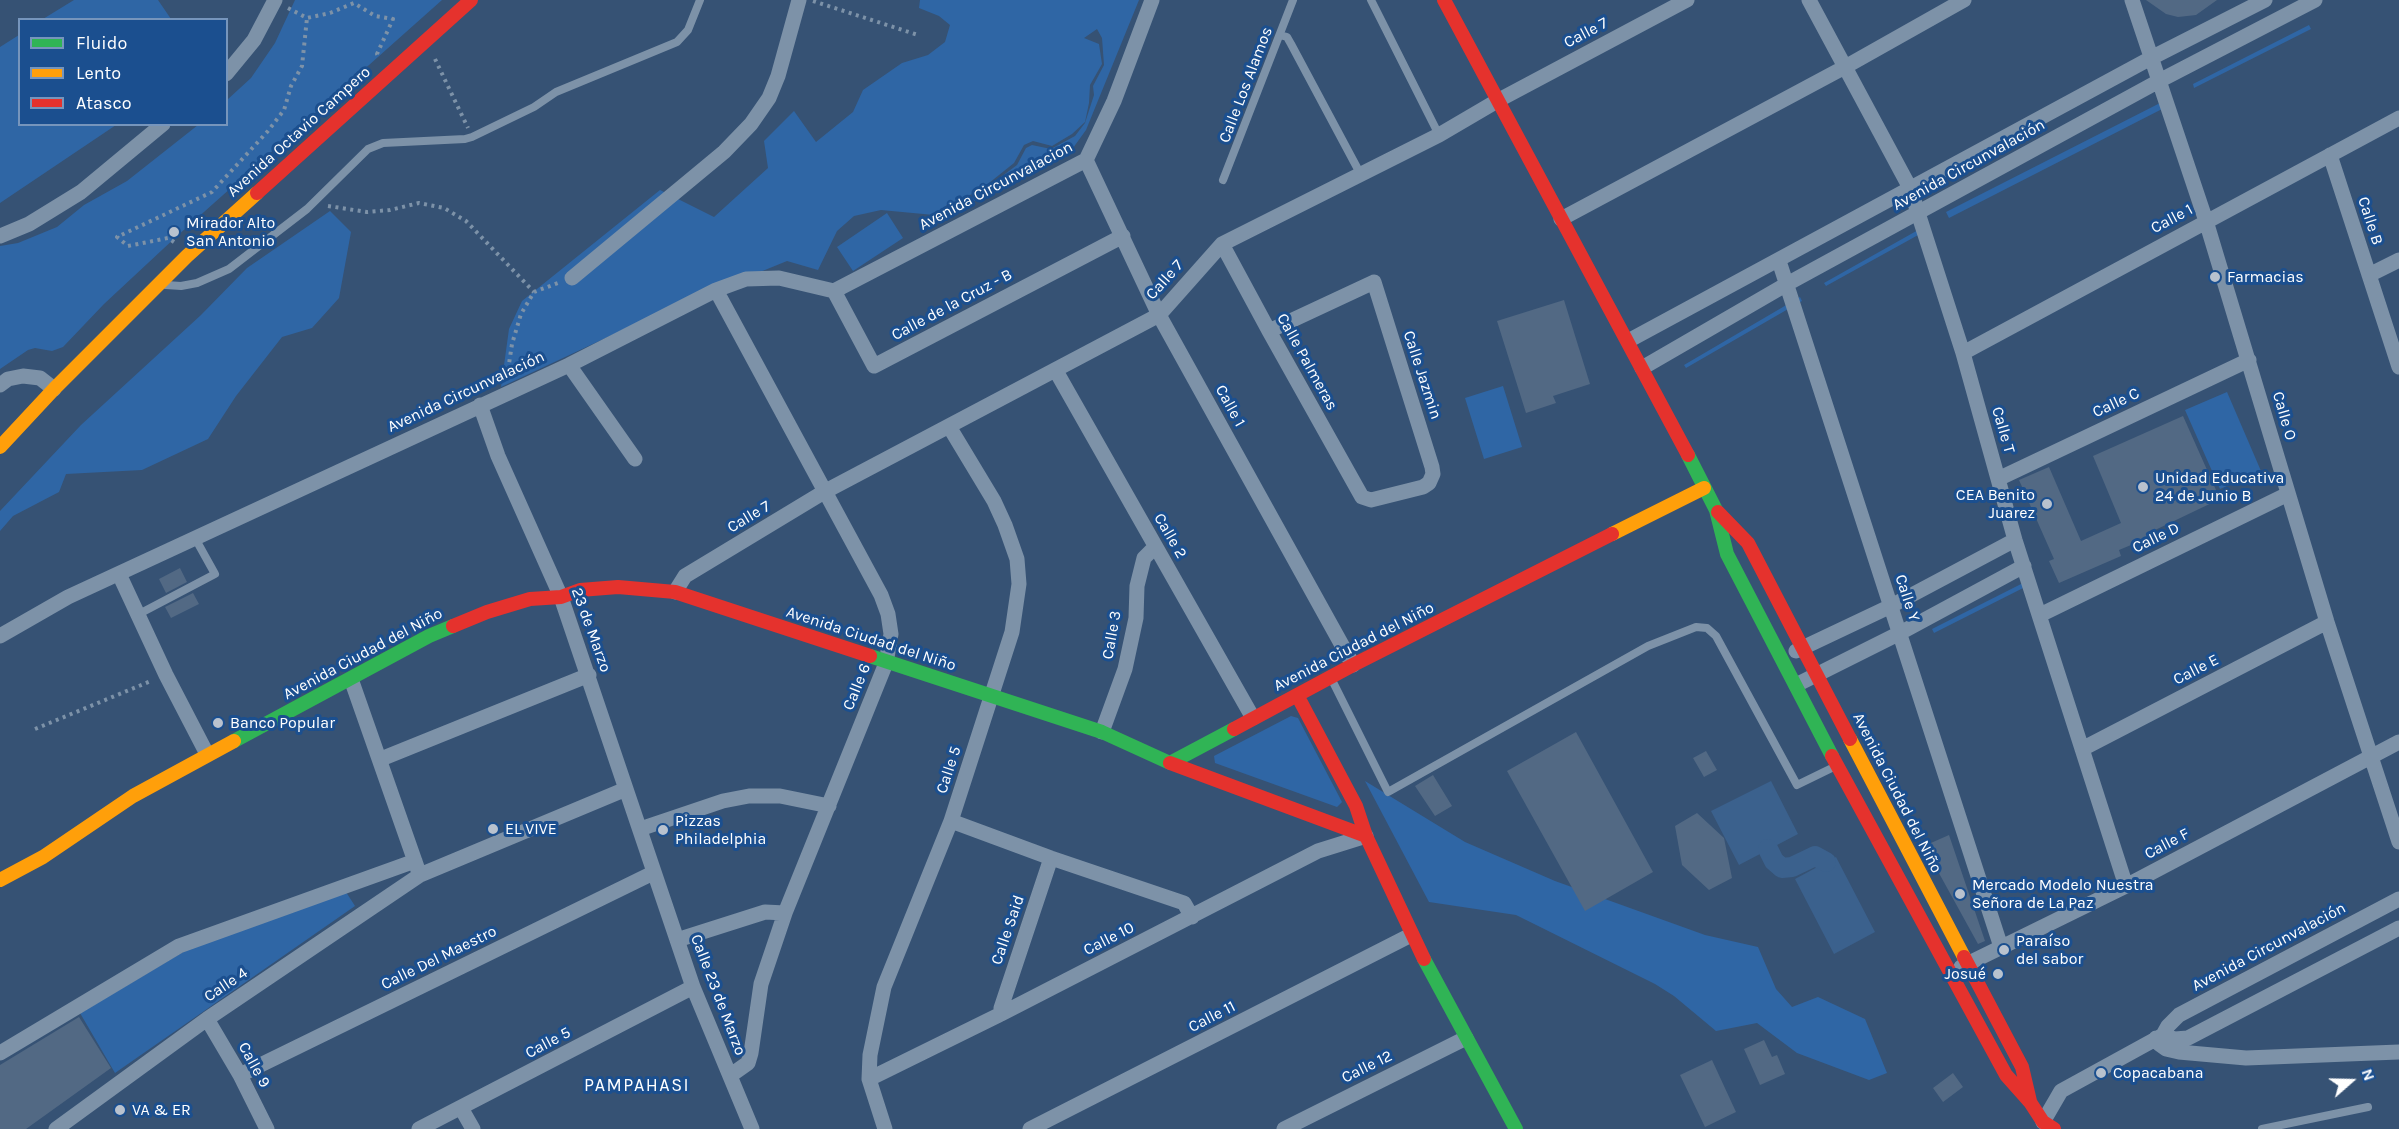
<!DOCTYPE html>
<html>
<head>
<meta charset="utf-8">
<style>
	body { margin:0 }
	#map { position:relative; width:2399px; height:1129px; overflow:hidden; background:#365274; font-family:Karla,sans-serif }
	canvas { display:block }
	.legend { position:absolute; left:18px; top:18px; width:210px; height:108px; box-sizing:border-box; background:#1b4f8f; border:2px solid #7695bc; margin:0; padding:8px 10px; list-style:none; font-size:18px; color:#fff }
	.legend li { display:flex; align-items:center; gap:12px; height:30px }
	.legend b { width:30px; border:2px solid #7695bc }
	.north { position:absolute; left:2321px; top:1051px; width:60px; height:60px; -webkit-text-stroke:4px #1b4f8f; paint-order:stroke; rotate:70deg; font-size:16px; font-weight:700; line-height:24px; text-align:center; color:#fff }
	.north::after { content:''; display:block; margin:auto; width:21px; height:27px; background:#fff; clip-path:polygon(50% 0,100% 100%,50% 72%,0 100%) }
</style>
</head>
<body>
<div id="map">
<canvas width="2399" height="1129"></canvas>
<ul class="legend">
<li><b style="height:8px;background:#30b455"></b>Fluido</li>
<li><b style="height:8px;background:#ff9f0a"></b>Lento</li>
<li><b style="height:8px;background:#e5322d"></b>Atasco</li>
</ul>
<div class="north">N</div>
</div>
<script>
const ctx = document.querySelector('canvas').getContext('2d');
ctx.lineJoin = 'round';
function fillPath(path, color) { ctx.fillStyle = color; ctx.fill(path, 'evenodd'); }
const toPath = rows => new Path2D(rows.map(r => 'M' + r).join(''));
function strokePath(path, color, width, dash) { ctx.strokeStyle = color; ctx.lineWidth = width; ctx.lineCap = dash ? 'butt' : 'round'; ctx.setLineDash(dash || []); ctx.stroke(path); }
function label(font, color, halo, rows, align = 'center') {
  ctx.font = font + ' Karla,sans-serif'; ctx.lineWidth = 6; ctx.setLineDash([]); ctx.textBaseline = 'middle'; ctx.strokeStyle = halo; ctx.fillStyle = color; for (const [text, x, y, turn = 0] of rows) {
    ctx.save(); ctx.translate(x, y); ctx.rotate((+turn || 0) * Math.PI / 180); ctx.textAlign = isNaN(turn) ? turn : align; if (halo) ctx.strokeText(text, 0, 0); ctx.fillText(text, 0, 0); ctx.restore();
  }
}
fillPath(toPath([
	[74,0,158,0,171,19,43,19],
	[295,0,442,0,177,236,104,304,63,347,52,351,35,348,28,350,0,369,0,246,18,243,57,227,84,205,127,181,198,125,226,124,227,100,251,78,275,43],
	[920,0,1139,0,1086,130,1073,148,924,228,948,208,974,197,1017,165,1026,148,1032,145,1051,149,1075,136,1085,123,1094,95,1093,86,1104,65,1102,38,1097,29,1084,38,1099,44,1102,64,1090,85,1089,103,1085,122,1072,134,1052,146,1033,141,1024,145,1014,163,979,191,947,205,934,215,881,210,854,216,837,231,818,270,787,261,657,314,501,387,509,329,522,301,660,190,714,217,768,168,764,141,794,111,816,142,853,112,863,90,902,63,928,55,945,42,950,25,939,16,919,8],
	[2309,25,2311,29,2194,88,2193,84],
	[19,35,20,124,116,125,0,203,0,47],
	[2162,102,2166,107,1949,218,1946,212],
	[330,211,351,232,339,298,312,328,282,337,236,396,208,439,142,470,66,474,59,492,13,516,0,531,0,511,81,425,201,315,247,268],
	[887,213,903,238,853,271,837,247],
	[1927,225,1929,229,1826,286,1824,283],
	[1800,297,1802,301,1686,368,1684,365],
	[1503,386,1522,447,1484,459,1465,398],
	[2227,392,2261,471,2220,489,2185,410],
	[2031,579,2033,583,1934,633,1932,629],
	[1291,716,1298,718,1342,802,1337,807,1215,763,1214,756],
	[1365,781,1465,842,1555,881,1705,935,1758,947,1776,989,1792,1007,1818,997,1865,1019,1887,1073,1869,1080,1797,1053,1757,1023,1716,1031,1674,996,1655,984,1516,915,1429,902],
	[346,892,355,906,115,1073,80,1013,190,948]
]), '#2f66a5');
fillPath(toPath([
	[1771,781,1798,834,1739,865,1711,811],
	[1836,857,1875,932,1834,954,1795,879]
]), '#3b618d');
strokePath(toPath([
	[1768,849,1774,861,1782,868,1792,867,1815,856,1826,862]
]), '#3b618d', 20);
fillPath(toPath([
	[2146,0,2217,0,2196,15,2178,17,2166,14],
	[1564,300,1590,384,1553,396,1556,403,1526,413,1497,321],
	[2183,416,2220,499,2153,531,2155,535,2119,550,2121,556,2059,583,2049,561,2054,559,2019,480,2049,467,2081,541,2121,523,2093,456],
	[180,568,187,582,166,593,159,579],
	[193,593,199,604,171,618,165,607],
	[1576,732,1653,872,1585,911,1507,771],
	[1706,751,1717,770,1704,777,1693,758],
	[1433,775,1452,806,1435,816,1415,786],
	[1697,813,1724,838,1732,878,1709,890,1682,865,1675,826],
	[1949,835,1985,941,1978,944,1924,846],
	[79,1017,111,1068,26,1129,0,1129,0,1065],
	[1764,1040,1772,1057,1777,1055,1785,1074,1760,1085,1744,1049],
	[1712,1060,1736,1112,1705,1127,1680,1075],
	[1953,1073,1963,1087,1943,1102,1933,1088]
]), '#526984');
strokePath(toPath([
	[813,1,918,35],
	[288,8,307,18,330,13,354,3,375,16,393,19,377,54,380,58],
	[435,59,468,128],
	[328,206,367,212,390,210,419,203,444,208,466,221,534,292],
	[174,242,168,238,128,246,117,237,212,192,268,131,284,110,291,86,302,66,307,18],
	[507,377,512,344,521,314,534,292,558,283],
	[35,729,151,681]
]), '#7d92a8', 4, [3, 4.5]);
strokePath(toPath([
	[1371,0,1439,135],
	[1280,35,1287,37,1291,44,1361,175],
	[1223,180,1293,0],
	[166,285,181,286,197,283,229,269,307,209,368,149,383,143,465,139,472,137,534,107,556,92,677,42,688,30,700,0],
	[137,615,215,574,195,538],
	[1331,678,1388,792,1648,646,1696,627,1707,628,1716,636,1797,785,1836,766],
	[2262,1129,2368,1107]
]), '#7d92a8', 8);
strokePath(toPath([
	[1809,0,1910,188,1963,353,2015,540,2126,886],
	[2132,0,2206,221,2327,622,2399,842],
	[226,74,254,40,275,0],
	[2330,155,2399,367],
	[1086,160,1159,315,1353,665],
	[1561,219,1845,67,1964,0],
	[0,236,29,224,81,192,163,124],
	[1222,244,1269,331,1362,497,1371,500,1423,487,1429,483,1433,474,1432,467,1374,282,1269,331],
	[1779,261,2001,947],
	[2369,275,2399,260],
	[572,278,724,152,751,124,769,98,778,76,799,0],
	[716,290,881,595,888,614,891,634,886,663,785,913,761,984,751,1053,748,1063,731,1075],
	[834,291,1086,160,1114,101,1152,0],
	[834,291,874,366,1123,236],
	[1628,341,2151,58,2265,0],
	[1963,353,2399,118],
	[569,365,635,459],
	[1642,368,1787,284,2159,81,2315,0],
	[1056,371,1253,718],
	[0,385,8,379,23,376,40,378,54,389],
	[480,405,498,456,561,597,693,987,752,1129],
	[1998,479,2249,360],
	[119,574,166,675,207,754],
	[675,592,685,576,824,492,1159,315,1222,244,1439,135,1497,101,1687,0],
	[2040,615,2288,494],
	[0,636,68,597,569,365,716,290,746,279,779,278,834,291],
	[1796,651,1891,606,2015,540],
	[351,679,418,870],
	[1796,685,1900,633,2024,566],
	[1102,732,1125,669,1136,618,1137,586,1144,558,1155,547],
	[2082,749,2327,622],
	[381,759,589,675],
	[951,821,1051,858,1184,903,1192,917],
	[640,829,723,801,749,796,780,796,829,806],
	[677,940,765,912,785,913],
	[1961,967,2126,886,2399,742],
	[1001,1014,1001,1008,1051,858],
	[207,1019,240,1075,267,1129],
	[2163,1035,2175,1039,2188,1038,2399,928],
	[2156,1038,2159,1044,2166,1049,2179,1052,2246,1058,2399,1052],
	[0,1053,179,946,415,861],
	[240,1075,653,873],
	[869,1079,1001,1014,1318,851,1366,836],
	[461,1108,473,1129],
	[2043,1122,2061,1091,2163,1035,2168,1026,2179,1015,2399,899],
	[56,1129,207,1019,420,875,626,789],
	[419,1129,693,987],
	[885,1129,869,1079,870,1055,884,987,951,821,1012,632,1019,584,1017,559,1005,525,994,501,950,428],
	[1030,1129,1411,935],
	[1284,1129,1466,1038]
]), '#7d92a8', 15);
strokePath(toPath([
	[1688,455,1716,510,1727,554,1832,756],
	[870,656,1102,732,1170,763,1234,729],
	[234,741,429,636,453,626],
	[1424,959,1516,1129]
]), '#30b455', 14);
strokePath(toPath([
	[0,447,54,389,187,256,257,193],
	[1612,534,1704,488],
	[1850,739,1964,957],
	[0,880,43,857,133,796,234,741]
]), '#ff9f0a', 14);
strokePath(toPath([
	[1444,0,1688,455],
	[257,193,471,0],
	[1718,512,1748,543,1850,739],
	[453,626,487,612,530,599,561,597,580,590,618,587,675,592,870,656],
	[1297,695,1356,806,1366,836,1424,959],
	[1234,729,1353,665,1612,534],
	[1832,756,2006,1075,2030,1102,2043,1122,2054,1129],
	[1170,763,1366,836],
	[1964,957,2022,1067,2030,1101]
]), '#e5322d', 14);
for (const [x, y, r, color] of [
	[174,232,6,"#b9c2ce"],
	[2215,277,6,"#b9c2ce"],
	[2143,487,6,"#b9c2ce"],
	[2047,504,6,"#b9c2ce"],
	[218,723,6,"#b9c2ce"],
	[493,829,6,"#b9c2ce"],
	[663,830,6,"#b9c2ce"],
	[1960,894,6,"#b9c2ce"],
	[2004,950,6,"#b9c2ce"],
	[1998,974,6,"#b9c2ce"],
	[2101,1073,6,"#b9c2ce"],
	[120,1110,6,"#b9c2ce"]
]) { const dot = new Path2D(); dot.arc(x, y, r, 0, 2 * Math.PI); ctx.fillStyle = color; ctx.fill(dot); strokePath(dot, '#1b4f8f', 2); }
label('16px', '#fff', '#1b4f8f', [
	["Calle 7",1586,33,-28],
	["Calle Los Alamos",1246,85,-69],
	["Avenida Octavio Campero",299,132,-42],
	["Avenida Circunvalación",1969,165,-29],
	["Avenida Circunvalacion",996,186,-28],
	["Calle 1",2172,219,-28],
	["Calle B",2370,221,72],
	["Calle 7",1165,280,-48],
	["Calle de la Cruz - B",952,305,-28],
	["Calle Palmeras",1307,362,61],
	["Calle Jazmin",1422,375,72],
	["Avenida Circunvalación",466,392,-25],
	["Calle C",2116,403,-25],
	["Calle 1",1230,406,61],
	["Calle O",2284,416,74],
	["Calle T",2003,430,74],
	["Calle 7",749,517,-31],
	["Calle 2",1170,536,60],
	["Calle D",2156,538,-26],
	["Calle Y",1907,598,72],
	["23 de Marzo",591,630,70],
	["Calle 3",1112,635,-80],
	["Avenida Ciudad del Niño",871,639,18],
	["Avenida Ciudad del Niño",1354,647,-27],
	["Avenida Ciudad del Niño",363,654,-28],
	["Calle E",2196,670,-27],
	["Calle 6",857,687,-68],
	["Calle 5",949,770,-72],
	["Avenida Ciudad del Niño",1897,793,63],
	["Calle F",2167,844,-28],
	["Calle Said",1008,930,-71],
	["Calle 10",1109,939,-27],
	["Avenida Circunvalación",2269,947,-28],
	["Calle Del Maestro",439,958,-26],
	["Calle 4",226,985,-34],
	["Calle 23 de Marzo",718,995,69],
	["Calle 11",1212,1017,-27],
	["Calle 5",548,1043,-28],
	["Calle 9",254,1065,61],
	["Calle 12",1367,1067,-26]
]);
label('16px', '#fff', '#1b4f8f', [
	["Mirador Alto",186,223],
	["San Antonio",186,241],
	["Farmacias",2227,277],
	["Unidad Educativa",2155,478],
	["24 de Junio B",2155,496],
	["CEA Benito",2035,495,"right"],
	["Juarez",2035,513,"right"],
	["Banco Popular",230,723],
	["Pizzas",675,821],
	["Philadelphia",675,839],
	["EL VIVE",505,829],
	["Mercado Modelo Nuestra",1972,885],
	["Señora de La Paz",1972,903],
	["Paraíso",2016,941],
	["del sabor",2016,959],
	["Josué",1986,974,"right"],
	["Copacabana",2113,1073],
	["VA & ER",132,1110]
], 'left');
ctx.letterSpacing = '1.5px';
label('18px', '#fff', '#1b4f8f', [
	["PAMPAHASI",637,1086]
]);
ctx.letterSpacing = '0px';
</script>
</body>
</html>
